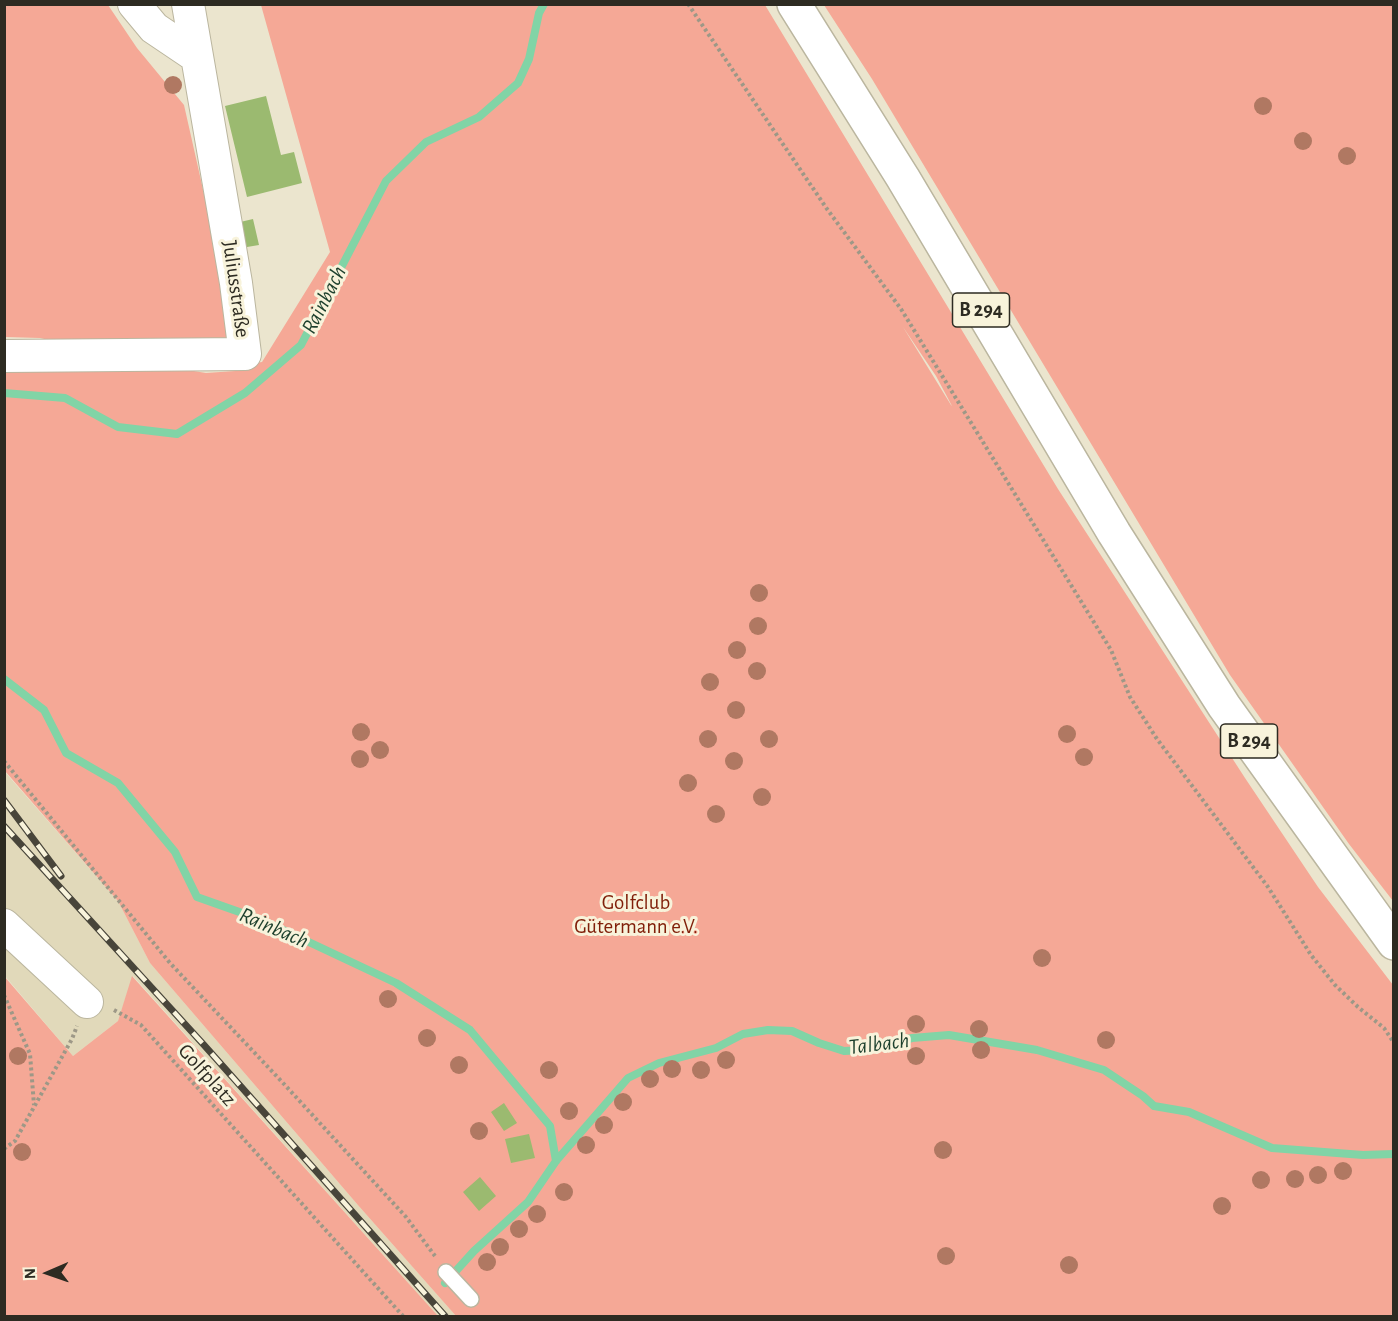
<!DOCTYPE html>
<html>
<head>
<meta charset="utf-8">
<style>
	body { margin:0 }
	#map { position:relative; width:1398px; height:1321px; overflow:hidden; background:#ebe5ce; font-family:"Alegreya Sans",sans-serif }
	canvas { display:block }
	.frame { position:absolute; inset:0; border:6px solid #2d2b22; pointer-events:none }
	.north { position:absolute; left:18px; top:1243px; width:60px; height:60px; -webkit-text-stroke:4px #f8f3db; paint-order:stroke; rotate:268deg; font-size:16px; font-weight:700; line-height:24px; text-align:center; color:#2d2b22 }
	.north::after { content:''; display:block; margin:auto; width:21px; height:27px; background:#2d2b22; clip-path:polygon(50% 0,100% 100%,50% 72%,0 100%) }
</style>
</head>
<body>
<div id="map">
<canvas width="1398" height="1321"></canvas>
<div class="frame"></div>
<div class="north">N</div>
</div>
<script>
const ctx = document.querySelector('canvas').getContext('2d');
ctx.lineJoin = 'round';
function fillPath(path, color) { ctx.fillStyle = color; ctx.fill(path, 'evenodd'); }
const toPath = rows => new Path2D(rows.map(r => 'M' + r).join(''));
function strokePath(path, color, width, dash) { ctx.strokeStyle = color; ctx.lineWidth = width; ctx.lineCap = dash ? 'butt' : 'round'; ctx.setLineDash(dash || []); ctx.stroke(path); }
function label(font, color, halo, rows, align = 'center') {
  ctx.font = font + ' "Alegreya Sans",sans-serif'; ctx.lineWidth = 6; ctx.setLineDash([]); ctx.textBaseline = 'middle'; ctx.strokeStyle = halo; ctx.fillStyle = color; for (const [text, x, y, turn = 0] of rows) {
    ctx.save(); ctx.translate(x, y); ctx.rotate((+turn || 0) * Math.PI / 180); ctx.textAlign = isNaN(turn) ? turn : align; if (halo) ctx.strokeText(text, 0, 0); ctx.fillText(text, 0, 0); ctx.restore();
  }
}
fillPath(toPath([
	[4,771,118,901,150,963,357,1204,456,1316,438,1316,133,976,118,1021,73,1056,5,976]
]), '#e1d9ba');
fillPath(toPath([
	[5,5,108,5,137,48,184,105,225,287,234,344,80,347,40,338,5,337],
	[261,5,765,5,1058,489,1245,778,1318,887,1393,985,1393,1316,456,1316,357,1204,150,963,118,901,5,771,4,370,175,368,206,373,235,371,248,364,262,362,330,252],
	[903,327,936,376,952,406,951,405],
	[824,5,1393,5,1393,901,1349,844,1230,675,872,79],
	[4,976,73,1056,118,1021,132,976,438,1316,5,1316]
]), '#f5a896');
strokePath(toPath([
	[4,393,65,398,118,427,177,434,245,393,301,345,386,181,426,142,479,117,518,83,529,59,539,13,544,4],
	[4,679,44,710,66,753,118,783,175,852,197,897,262,920,396,983,470,1030,550,1126,556,1161],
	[445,1283,474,1251,528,1202,556,1161,628,1078,659,1063,716,1048,743,1034,768,1030,792,1031,819,1043,844,1051,865,1050,912,1038,949,1035,1037,1050,1104,1070,1143,1096,1154,1106,1189,1112,1272,1148,1363,1155,1394,1154]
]), '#81d4a6', 8);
fillPath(toPath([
	[266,96,281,155,294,152,302,183,247,197,225,106],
	[253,219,259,245,241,248,236,223],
	[504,1103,517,1123,504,1131,491,1112],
	[529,1134,535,1158,511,1163,505,1139],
	[480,1177,496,1196,479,1211,463,1192]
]), '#9bba70');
const lane = toPath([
	[446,1272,471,1299]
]);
const street = toPath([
	[134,4,154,28,197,57],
	[4,356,245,354,236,283,188,4],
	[4,925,87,1002]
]);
const highway = toPath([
	[794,4,903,178,1114,533,1224,706,1394,943]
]);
strokePath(lane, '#bbb69f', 18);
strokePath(street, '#bbb69f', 34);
strokePath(highway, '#bbb69f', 36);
strokePath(toPath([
	[688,4,827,209,901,309,1111,650,1130,697,1157,739,1268,887,1311,955,1335,985,1358,1007,1384,1028,1394,1043],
	[4,761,170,963,284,1084,406,1217,435,1256],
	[4,995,30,1054,34,1105],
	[114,1010,141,1025,403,1316],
	[4,1149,15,1141,72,1039,77,1026]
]), '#9d9887', 4, [3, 3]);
strokePath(lane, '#fff', 15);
strokePath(street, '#fff', 32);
strokePath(highway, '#fff', 33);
const rail = toPath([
	[4,800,61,876],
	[4,826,204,1045,445,1316]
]);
strokePath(rail, '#48453a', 7);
strokePath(rail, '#f8f3db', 4.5, [14]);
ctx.fillStyle = '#b07862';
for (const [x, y] of [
	[173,85],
	[1263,106],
	[1303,141],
	[1347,156],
	[759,593],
	[758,626],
	[737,650],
	[757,671],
	[710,682],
	[736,710],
	[361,732],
	[1067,734],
	[708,739],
	[769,739],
	[380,750],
	[1084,757],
	[360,759],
	[734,761],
	[688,783],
	[762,797],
	[716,814],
	[1042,958],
	[388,999],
	[916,1024],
	[979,1029],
	[427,1038],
	[1106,1040],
	[981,1050],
	[18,1056],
	[916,1056],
	[726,1060],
	[459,1065],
	[672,1069],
	[549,1070],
	[701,1070],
	[650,1079],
	[623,1102],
	[569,1111],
	[604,1125],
	[479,1131],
	[586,1145],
	[943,1150],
	[22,1152],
	[1343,1171],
	[1318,1175],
	[1295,1179],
	[1261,1180],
	[564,1192],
	[1222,1206],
	[537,1214],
	[519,1229],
	[500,1247],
	[946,1256],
	[487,1262],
	[1069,1265]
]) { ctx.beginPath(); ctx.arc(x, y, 9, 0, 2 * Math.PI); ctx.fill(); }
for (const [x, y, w] of [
	[981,310,57],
	[1249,741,57]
]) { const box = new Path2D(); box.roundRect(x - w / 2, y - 17, w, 34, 4.5); ctx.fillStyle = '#f8f3db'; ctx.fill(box); strokePath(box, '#2d2b22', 1.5); }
label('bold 20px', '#2d2b22', null, [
	["B 294",981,310],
	["B 294",1249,741]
]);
label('21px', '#2d2b22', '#f8f3db', [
	["Juliusstraße",236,289,82],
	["Golfplatz",207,1075,48]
]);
label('21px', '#801f09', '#f8f3db', [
	["Golfclub",636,903],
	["Gütermann e.V.",636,927]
]);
label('italic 22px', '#1c3f2c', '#f8f3db', [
	["Rainbach",324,300,-63],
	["Rainbach",274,928,23],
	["Talbach",879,1044,-7]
]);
</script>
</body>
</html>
